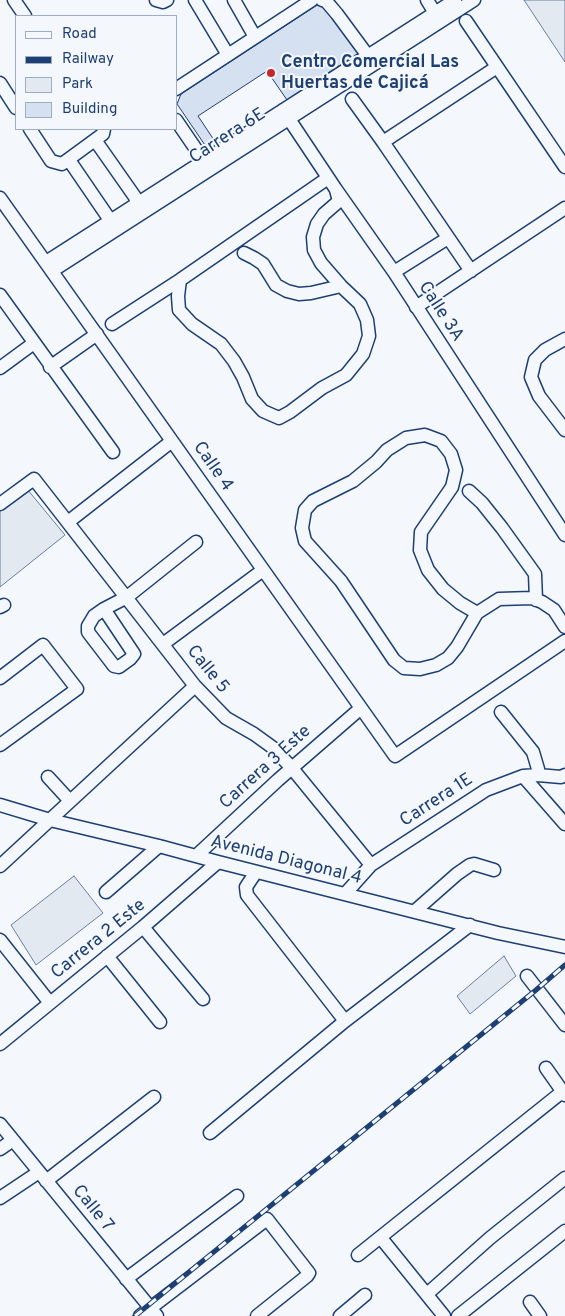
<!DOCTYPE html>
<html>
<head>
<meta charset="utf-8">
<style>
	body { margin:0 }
	#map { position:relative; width:565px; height:1316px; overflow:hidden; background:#f4f7fb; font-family:Overpass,sans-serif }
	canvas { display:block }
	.legend { position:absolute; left:15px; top:15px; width:162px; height:115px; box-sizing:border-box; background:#f4f7fb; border:1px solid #9eadc5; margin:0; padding:6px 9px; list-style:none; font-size:15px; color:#1d3f73 }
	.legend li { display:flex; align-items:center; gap:10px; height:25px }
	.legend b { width:25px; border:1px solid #9eadc5 }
</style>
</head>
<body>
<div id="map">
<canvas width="565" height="1316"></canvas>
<ul class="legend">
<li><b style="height:6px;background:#f4f7fb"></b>Road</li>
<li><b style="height:6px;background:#1d3f73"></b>Railway</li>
<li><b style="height:14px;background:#e3e9f0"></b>Park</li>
<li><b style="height:14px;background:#d5e0f0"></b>Building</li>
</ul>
</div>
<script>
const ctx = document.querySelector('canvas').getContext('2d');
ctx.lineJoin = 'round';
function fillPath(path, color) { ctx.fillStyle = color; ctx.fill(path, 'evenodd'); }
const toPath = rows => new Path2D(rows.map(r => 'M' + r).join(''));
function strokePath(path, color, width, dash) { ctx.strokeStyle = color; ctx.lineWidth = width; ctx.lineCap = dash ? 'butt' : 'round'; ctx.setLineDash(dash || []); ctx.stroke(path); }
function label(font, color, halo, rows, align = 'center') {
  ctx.font = font + ' Overpass,sans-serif'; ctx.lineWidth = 4; ctx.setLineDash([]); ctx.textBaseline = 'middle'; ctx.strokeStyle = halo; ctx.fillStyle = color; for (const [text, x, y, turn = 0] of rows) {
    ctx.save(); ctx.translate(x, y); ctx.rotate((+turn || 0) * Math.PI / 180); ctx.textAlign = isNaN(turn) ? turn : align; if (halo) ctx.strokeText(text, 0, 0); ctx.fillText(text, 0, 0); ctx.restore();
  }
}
const green = toPath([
	[524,0,565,0,565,62,524,0],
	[27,489,65,535,0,587,0,509,27,489],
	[74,876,103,913,36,965,11,925,74,876],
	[504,956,516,976,470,1014,457,996,504,956]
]);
fillPath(green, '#e3e9f0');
strokePath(green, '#687fa3', 1);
const building = toPath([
	[317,5,323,5,360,52,209,151,177,104,181,94,317,5],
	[267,71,287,100,218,146,198,116,267,71]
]);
fillPath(building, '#d5e0f0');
strokePath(building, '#1d3f73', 1);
const minor = toPath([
	[14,0,25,16],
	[156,0,163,2,167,0],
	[195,0,228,55],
	[234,0,255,37],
	[322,0,326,1,337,14,368,56],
	[427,0,435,13],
	[466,21,565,167],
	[0,83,16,108],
	[176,89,312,0],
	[352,99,383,142,471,271],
	[283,110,335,188,394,272,565,535],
	[176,120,204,161],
	[30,129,51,161,62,164,103,134,104,129],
	[95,140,135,197,137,203],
	[383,142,497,67],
	[69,160,110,220],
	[0,198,395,756,565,641],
	[244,253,254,258,263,264,276,285,287,291,299,294,311,293,341,286],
	[46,262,455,0],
	[52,271,474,0],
	[394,272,448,238],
	[180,280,178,296,179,310,192,324,221,344,234,361,243,377,252,399,263,411,279,418,290,412,322,388,346,375,363,354,369,336,367,320,360,304,341,286,321,263,314,250,313,237,317,224,324,214,339,201,336,190],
	[0,295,113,452],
	[416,307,565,208],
	[112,324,180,280,328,178],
	[565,339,545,350,535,360,531,377,539,396,565,430],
	[50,367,97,334],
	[0,368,34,343],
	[469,491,482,503,502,528,535,574,536,600],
	[0,504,34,479,195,686,226,718,254,734,272,747,291,767,371,865],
	[68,522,172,441],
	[0,607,4,605],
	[104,609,134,654,130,659,119,667,114,666,88,632,88,626,94,616,104,609,127,597,196,542],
	[477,613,460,603,443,589,428,570,420,550,421,532,452,487,456,470,451,454,441,441,425,435,406,438,387,450,376,462,353,481,313,501,305,510,302,528,305,541,341,581,394,660,404,668,420,669,436,665,448,658,457,647,477,613,499,599,532,598,542,602,554,610,565,627],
	[163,644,263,570],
	[0,678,43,645,77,689,0,745],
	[501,712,533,752,538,769,538,775],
	[523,776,565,824],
	[48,777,70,801],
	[0,805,50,820,159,846,218,862,498,933,565,947],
	[196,856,278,780,361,708],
	[0,866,195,686],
	[256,872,246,887,247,895,345,1021],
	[106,892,159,846],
	[345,894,371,865,486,790,523,776,538,775,561,777,565,775],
	[415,911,457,874,470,865,474,864,494,870],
	[143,927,203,999],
	[0,940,50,1003],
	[107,956,160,1022],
	[527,976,565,1025],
	[0,1044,143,927,218,862],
	[546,1068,565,1095],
	[0,1124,157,1316],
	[210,1133,345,1021,470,925],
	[0,1149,13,1140],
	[46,1181,154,1097],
	[0,1198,39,1172],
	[381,1238,444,1316],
	[358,1255,562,1092],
	[126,1279,237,1196],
	[427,1294,490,1238,565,1178],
	[530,1302,540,1316],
	[140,1316,267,1219,309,1273,307,1276,257,1316],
	[340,1316,365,1295],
	[458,1316,565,1231]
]);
strokePath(minor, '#1d3f73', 15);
strokePath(minor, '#f4f7fb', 12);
const rail = toPath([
	[135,1316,536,990,565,965]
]);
strokePath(rail, '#1d3f73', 5);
strokePath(rail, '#f4f7fb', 3, [9]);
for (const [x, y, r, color] of [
	[271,73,5,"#c62828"]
]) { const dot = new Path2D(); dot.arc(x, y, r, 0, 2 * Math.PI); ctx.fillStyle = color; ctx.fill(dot); strokePath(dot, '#f4f7fb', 2); }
label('bold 18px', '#1d3f73', '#f4f7fb', [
	["Centro Comercial Las",281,63],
	["Huertas de Cajicá",281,84]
], 'left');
label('18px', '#1d3f73', '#f4f7fb', [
	["Carrera 6E",228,137,-33],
	["Calle 3A",440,312,57],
	["Calle 4",212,467,55],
	["Calle 5",207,670,51],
	["Carrera 3 Este",266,768,-42],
	["Carrera 1E",437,801,-33],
	["Avenida Diagonal 4",286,861,14],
	["Carrera 2 Este",99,940,-39],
	["Calle 7",92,1209,51]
]);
</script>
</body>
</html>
